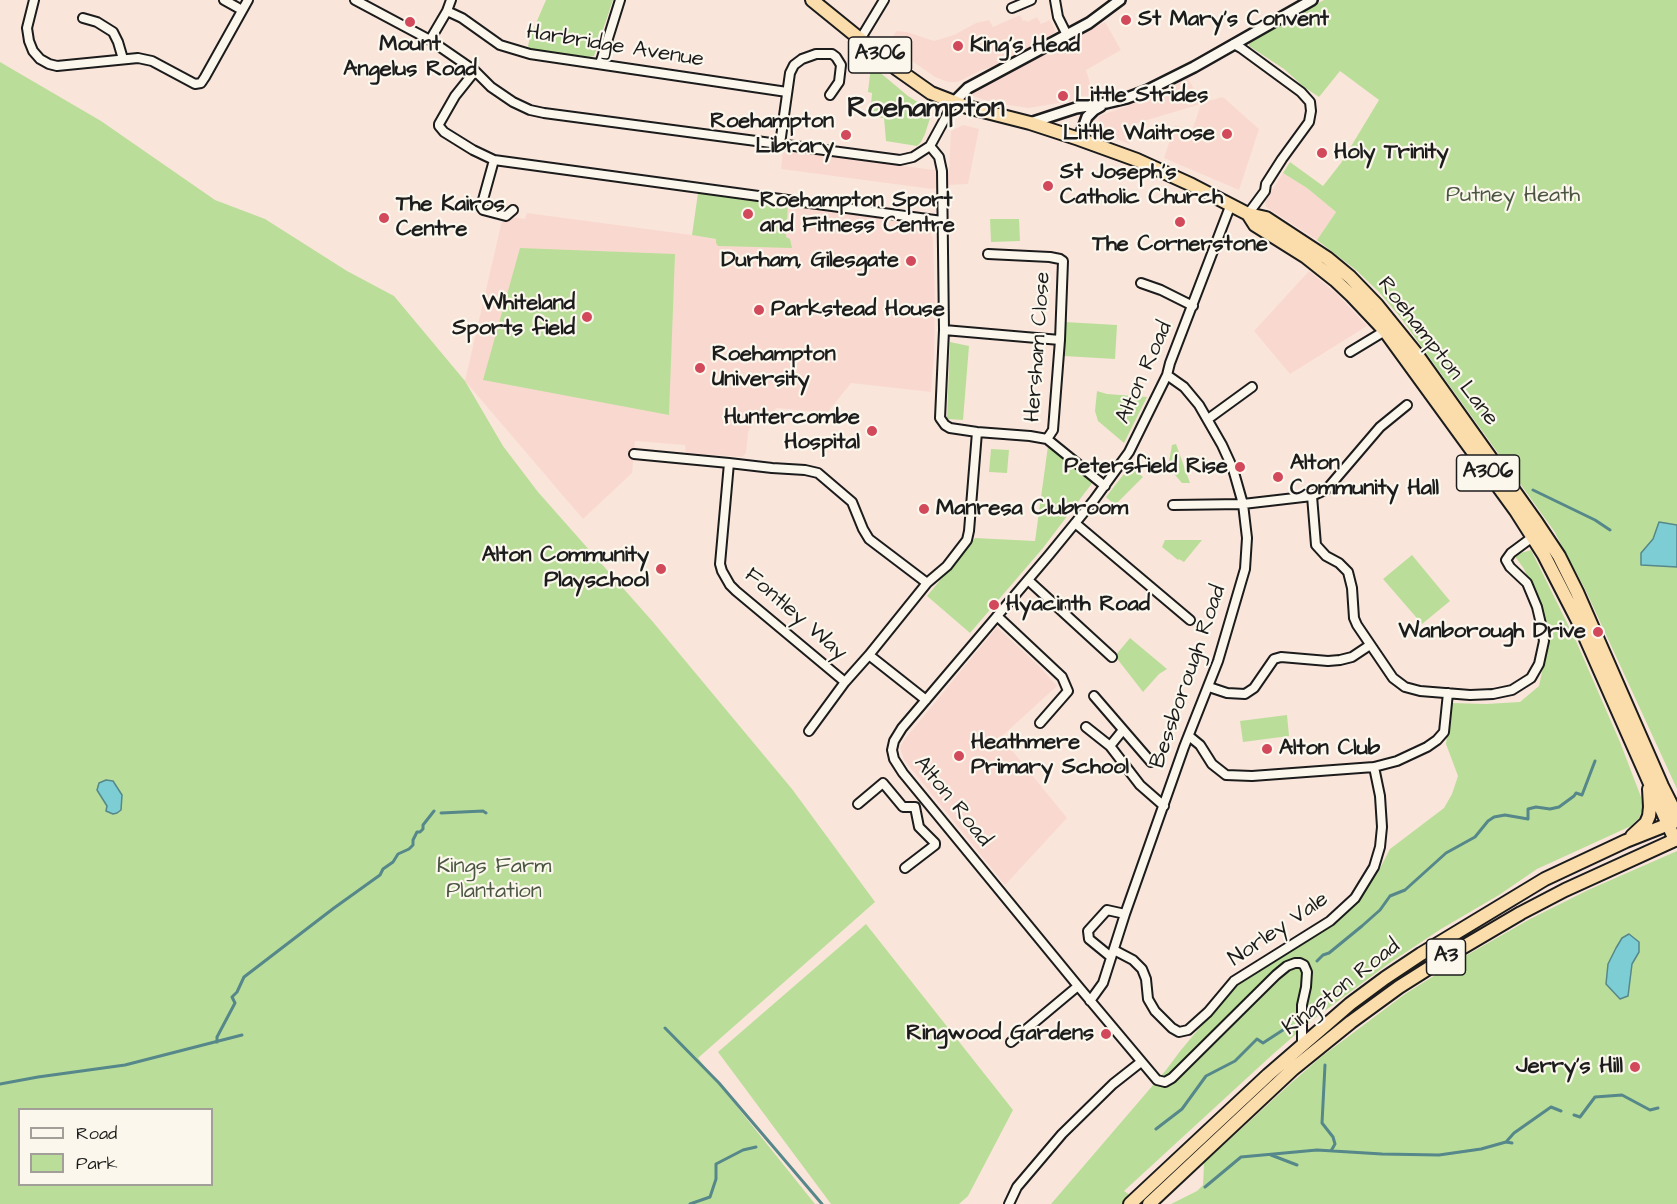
<!DOCTYPE html>
<html>
<head>
<meta charset="utf-8">
<style>
	body { margin:0 }
	#map { position:relative; width:1677px; height:1204px; overflow:hidden; background:#fae5db; font-family:"Architects Daughter",sans-serif }
	canvas { display:block }
	.legend { position:absolute; left:18px; top:1108px; width:195px; height:78px; box-sizing:border-box; background:#fbf7ec; border:2px solid #a29f99; margin:0; padding:8px 10px; list-style:none; font-size:18px; color:#1c1c1c }
	.legend li { display:flex; align-items:center; gap:12px; height:30px }
	.legend b { width:30px; border:2px solid #a29f99 }
</style>
</head>
<body>
<div id="map">
<canvas width="1677" height="1204"></canvas>
<ul class="legend">
<li><b style="height:8px;background:#fbf7ec"></b>Road</li>
<li><b style="height:16px;background:#bade99"></b>Park</li>
</ul>
</div>
<script>
const ctx = document.querySelector('canvas').getContext('2d');
ctx.lineJoin = 'round';
function fillPath(path, color) { ctx.fillStyle = color; ctx.fill(path, 'evenodd'); }
const toPath = rows => new Path2D(rows.map(r => 'M' + r).join(''));
function strokePath(path, color, width, dash) { ctx.strokeStyle = color; ctx.lineWidth = width; ctx.lineCap = dash ? 'butt' : 'round'; ctx.setLineDash(dash || []); ctx.stroke(path); }
function label(font, color, halo, rows, align = 'center') {
  ctx.font = font + ' "Architects Daughter",sans-serif'; ctx.lineWidth = 4.5; ctx.setLineDash([]); ctx.textBaseline = 'middle'; ctx.strokeStyle = halo; ctx.fillStyle = color; for (const [text, x, y, turn = 0] of rows) {
    ctx.save(); ctx.translate(x, y); ctx.rotate((+turn || 0) * Math.PI / 180); ctx.textAlign = isNaN(turn) ? turn : align; if (halo) ctx.strokeText(text, 0, 0); ctx.fillText(text, 0, 0); ctx.restore();
  }
}
fillPath(toPath([
	[1020,15,1023,21,1026,20,1027,22,1037,17,1041,24,1050,20,1056,32,1002,64,981,70,958,82,948,82,935,77,889,45,896,31,907,32,934,41,954,35,976,23,989,20,993,27],
	[1105,22,1121,50,1086,70,1094,97,1029,108,993,103,973,96,972,91],
	[1188,78,1201,103,1223,97,1259,129,1239,190,1164,158,1175,125,1192,131,1201,104,1134,124,1135,128,1129,144,1100,132,1098,126,1099,116,1128,106],
	[963,125,979,129,968,184,949,185,932,189,781,169,783,150,949,172,951,131],
	[1283,173,1307,188,1336,212,1317,240,1266,207,1265,201],
	[788,205,923,224,929,228,933,239,935,308,934,355,931,392,851,383,827,413,777,408,775,409,775,415,761,417,751,426,748,432,746,453,742,457,686,453,685,445,635,441,632,473,583,519,465,381,503,216,525,219,527,213,692,235,716,239,716,243,786,237],
	[1309,271,1337,294,1367,326,1290,374,1254,331],
	[997,627,1039,666,1057,686,1001,737,1067,818,1005,885,904,760,900,747,904,740]
]), '#f9d9cf');
fillPath(toPath([
	[546,0,613,0,594,56,589,57,530,49,528,46,530,37],
	[1324,0,1677,0,1677,789,1585,589,1554,531,1401,318,1379,292,1356,270,1317,240,1336,212,1307,188,1283,173,1290,162,1323,186,1341,163,1379,100,1340,71,1319,97,1304,87,1284,69,1249,46,1249,41],
	[0,62,101,121,215,200,265,219,347,271,394,296,465,381,503,446,538,492,653,622,792,789,875,902,698,1058,815,1204,0,1204],
	[20,1110,212,1110,212,1184,20,1184],
	[871,65,908,96,930,110,931,115,925,134,921,142,917,146,886,141,884,118,870,116,872,93,868,92],
	[698,193,788,205,786,237,790,239,792,248,718,246,716,243,716,239,692,235],
	[990,219,1019,219,1020,241,991,242],
	[520,248,675,254,669,415,483,380],
	[1065,322,1117,325,1115,359,1064,356],
	[950,342,969,346,963,420,947,419],
	[1097,391,1107,394,1147,397,1124,443,1098,421,1095,411],
	[1176,444,1190,483,1182,483,1168,467,1172,445],
	[1048,446,1093,482,1043,548,970,633,927,596,975,538,1035,541],
	[991,449,1009,450,1007,473,989,472],
	[1130,466,1143,477,1115,505,1106,497],
	[1165,540,1202,540,1184,562,1179,559,1178,560,1162,547],
	[1531,550,1576,641,1620,742,1641,797,1643,808,1639,818,1631,826,1537,869,1499,895,1441,929,1388,964,1311,1021,1272,1055,1124,1191,1144,1204,1051,1204,1166,1070,1181,1050,1233,988,1313,937,1354,904,1377,874,1390,849,1444,808,1452,794,1458,776,1446,744,1451,703,1486,704,1520,702,1539,686,1548,644,1546,624,1540,603,1524,569,1514,555],
	[1412,555,1450,601,1422,624,1383,579],
	[1130,638,1167,669,1159,674,1143,692,1115,656],
	[1287,715,1289,736,1243,742,1240,721],
	[1677,851,1677,1204,1171,1204,1197,1191,1203,1185,1204,1163,1290,1084,1321,1057,1405,994,1467,955,1530,919,1588,890],
	[866,924,1013,1110,968,1196,959,1204,831,1204,718,1052]
]), '#bade99');
const water = toPath([
	[1659,522,1677,525,1677,567,1641,565,1641,553,1653,539,1659,522],
	[106,780,113,781,122,795,121,810,117,813,113,814,106,811,107,806,97,790,99,783,106,780],
	[1629,934,1639,942,1639,952,1632,964,1628,996,1620,999,1606,984,1608,964,1616,948,1622,938,1629,934]
]);
fillPath(water, '#7dced4');
strokePath(water, '#56878a', 1.5);
strokePath(toPath([
	[1533,490,1595,520,1610,530],
	[441,813,483,811,486,813],
	[1317,961,1323,955,1329,953,1362,926,1380,910,1390,896,1405,890,1446,853,1475,837,1488,821,1494,817,1505,815,1528,819,1528,809,1536,807,1550,809,1559,807,1574,796,1576,793,1582,795,1595,761],
	[665,1028,719,1083,822,1204],
	[217,1042,217,1037,235,1003,232,997,237,992,244,977,334,908,380,875,383,869,393,862,398,854,409,849,413,845,413,840,417,832,420,832,423,829,423,825,434,811],
	[1325,1065,1322,1123,1333,1137,1335,1144,1331,1151],
	[0,1084,38,1077,125,1065,242,1035],
	[1574,1115,1580,1117,1595,1097,1622,1095,1650,1110,1658,1108],
	[1156,1129,1182,1109,1206,1076,1235,1061,1257,1039,1263,1043,1286,1028,1292,1026],
	[1506,1142,1514,1133,1551,1107,1561,1111],
	[1271,1155,1297,1165],
	[1205,1187,1241,1157,1317,1150,1382,1154,1439,1155,1481,1149,1506,1142,1512,1143],
	[690,1204,710,1197,716,1179,716,1164,743,1150,756,1147]
]), '#56878a', 3);
const minor = toPath([
	[34,0,27,28,29,41,33,51,40,59,49,64,57,66,138,58,152,61,195,84,201,83,205,77,248,0],
	[224,0,242,10],
	[355,0,430,40,475,71,491,87,513,102,530,110,544,113,900,160,913,157,930,146,954,102],
	[1055,0,1058,17,1067,35],
	[1012,8,1031,0],
	[447,11,462,18,500,45,530,54,787,92],
	[83,18,97,22,113,32,118,42,123,59],
	[861,38,884,0],
	[430,40,447,11,451,0],
	[1234,44,1241,48,1301,92,1310,102,1311,111,1309,122,1282,159,1266,184,1265,191,1248,214],
	[600,64,620,0],
	[475,71,455,96,439,124,439,126,444,132,473,150,494,160,942,221],
	[780,144,790,73,794,65,802,59,816,54,832,54,836,57,841,65,839,82,830,95],
	[930,146,939,157,942,171,944,330,940,418,945,425,950,428,977,432,1030,436,1047,439,1105,486],
	[494,160,481,207,483,210,506,216,513,210],
	[1231,204,1170,363,1167,375,1129,452,1094,500,1049,555,902,728,894,741,892,750,894,759,903,773,1078,986,1157,1080,1165,1082,1172,1078,1276,975,1287,966,1295,963,1300,963,1304,965,1307,972,1306,987,1302,1005,1302,1045],
	[988,254,1050,257,1060,259,1063,261,1060,340,1053,430,1047,439],
	[1141,283,1161,290,1193,306],
	[944,330,1060,340],
	[1350,352,1388,329],
	[1208,419,1252,387],
	[634,454,729,463],
	[1312,496,1316,545,1326,556,1339,563,1348,572,1352,588,1354,618,1357,625,1393,678,1405,687,1420,691,1470,695,1493,694,1512,690,1531,678,1539,664,1544,641,1541,624,1537,607,1527,583,1510,567,1506,560,1511,553,1534,536],
	[1173,505,1243,504,1312,496,1327,489,1380,427,1407,405],
	[1075,523,1190,620],
	[1028,580,1112,657],
	[997,616,1062,677,1068,691,1040,723],
	[845,682,736,591,730,585,722,571,720,564,729,463,772,468,805,470,818,473,852,502,863,529,869,539,927,583],
	[1209,687,1227,693,1245,694,1254,688,1274,659,1281,657,1328,661,1340,660,1352,657,1370,645],
	[1094,696,1151,762],
	[926,700,869,655,927,583,947,566,967,540,969,531,977,432],
	[1086,727,1110,746,1140,785,1164,806],
	[809,731,845,682,869,655],
	[1189,736,1200,745,1212,764,1226,775,1252,776,1374,767,1397,761,1427,747,1437,740,1444,732,1448,693],
	[1110,746,1123,730],
	[858,804,883,783,903,807,915,807,919,827,935,843,935,845,905,868],
	[1114,950,1133,960,1142,969,1146,979,1148,999,1155,1011,1172,1028,1179,1032,1188,1030,1208,1012,1234,981,1330,921,1355,898,1374,867,1380,847,1382,827,1380,796,1374,767],
	[1111,957,1089,939,1088,931,1107,910,1125,914],
	[1090,1001,1103,983,1125,914,1184,747,1218,661,1245,569,1247,538,1243,504,1233,469,1222,445,1199,405,1184,387,1167,375],
	[1011,1042,1078,986],
	[1009,1204,1017,1187,1062,1134,1113,1084,1141,1062]
]);
const tertiary = toPath([
	[954,102,968,88,1089,23,1120,0],
	[1030,123,1076,108,1106,103,1127,98,1148,90,1194,67,1312,0],
	[1079,139,1087,117,1094,110,1101,106]
]);
const trunk = toPath([
	[812,0,897,69,931,93,967,107,1030,123,1079,139,1137,160,1192,185,1248,214,1266,218,1327,258,1350,277,1377,305,1415,352,1537,523,1559,556,1577,592,1662,786,1677,816],
	[1248,214,1255,225,1306,257,1335,280,1352,296,1385,331,1516,511,1544,555,1578,621,1675,840],
	[1632,836,1646,823,1649,816,1650,807,1649,789],
	[1130,1204,1268,1075,1350,1004,1385,978,1421,954,1545,879,1626,841,1674,822],
	[1149,1204,1293,1069,1351,1022,1399,987,1448,956,1521,913,1565,890,1677,839]
]);
strokePath(minor, '#1c1c1c', 12);
strokePath(tertiary, '#1c1c1c', 14);
strokePath(trunk, '#1c1c1c', 16);
strokePath(minor, '#fbf7ec', 8);
strokePath(tertiary, '#fbf7ec', 9);
strokePath(trunk, '#fbddab', 12);
for (const [x, y, r, color] of [
	[1126,20,6,"#d1495b"],
	[410,22,6,"#d1495b"],
	[958,46,6,"#d1495b"],
	[1063,96,6,"#d1495b"],
	[1227,134,6,"#d1495b"],
	[846,135,6,"#d1495b"],
	[1322,153,6,"#d1495b"],
	[1048,186,6,"#d1495b"],
	[748,214,6,"#d1495b"],
	[384,218,6,"#d1495b"],
	[1180,222,6,"#d1495b"],
	[911,261,6,"#d1495b"],
	[759,310,6,"#d1495b"],
	[587,317,6,"#d1495b"],
	[700,368,6,"#d1495b"],
	[872,431,6,"#d1495b"],
	[1240,467,6,"#d1495b"],
	[1278,477,6,"#d1495b"],
	[924,509,6,"#d1495b"],
	[661,569,6,"#d1495b"],
	[994,605,6,"#d1495b"],
	[1598,632,6,"#d1495b"],
	[1267,749,6,"#d1495b"],
	[959,756,6,"#d1495b"],
	[1106,1034,6,"#d1495b"],
	[1635,1067,6,"#d1495b"]
]) { const dot = new Path2D(); dot.arc(x, y, r, 0, 2 * Math.PI); ctx.fillStyle = color; ctx.fill(dot); strokePath(dot, '#fbf7ec', 2); }
for (const [x, y, w] of [
	[880,55,63],
	[1488,473,63],
	[1446,957,39]
]) { const box = new Path2D(); box.roundRect(x - w / 2, y - 18, w, 36, 4.5); ctx.fillStyle = '#fbf7ec'; ctx.fill(box); strokePath(box, '#1c1c1c', 1.5); }
label('bold 21px', '#1c1c1c', null, [
	["A306",880,55],
	["A306",1488,473],
	["A3",1446,957]
]);
label('bold 22px', '#1c1c1c', '#fbf7ec', [
	["St Mary's Convent",1138,20],
	["Mount",410,45,"center"],
	["Angelus Road",410,70,"center"],
	["King's Head",970,46],
	["Little Strides",1075,96],
	["Roehampton",834,122,"right"],
	["Library",834,147,"right"],
	["Little Waitrose",1215,134,"right"],
	["Holy Trinity",1334,153],
	["St Joseph's",1060,173],
	["Catholic Church",1060,198],
	["Roehampton Sport",760,201],
	["and Fitness Centre",760,226],
	["The Kairos",396,205],
	["Centre",396,230],
	["The Cornerstone",1180,245,"center"],
	["Durham, Gilesgate",899,261,"right"],
	["Whiteland",575,304,"right"],
	["Sports field",575,329,"right"],
	["Parkstead House",771,310],
	["Roehampton",712,355],
	["University",712,380],
	["Huntercombe",860,418,"right"],
	["Hospital",860,443,"right"],
	["Alton",1290,464],
	["Community Hall",1290,489],
	["Petersfield Rise",1228,467,"right"],
	["Manresa Clubroom",936,509],
	["Alton Community",649,556,"right"],
	["Playschool",649,581,"right"],
	["Hyacinth Road",1006,605],
	["Wanborough Drive",1586,632,"right"],
	["Heathmere",971,743],
	["Primary School",971,768],
	["Alton Club",1279,749],
	["Ringwood Gardens",1094,1034,"right"],
	["Jerry's Hill",1623,1067,"right"]
], 'left');
label('22px', '#1c1c1c', '#fbf7ec', [
	["Harbridge Avenue",615,47,9],
	["Hersham Close",1039,347,-86],
	["Roehampton Lane",1437,352,52],
	["Alton Road",1145,373,-66],
	["Fontley Way",795,615,41],
	["Bessborough Road",1189,677,-71],
	["Alton Road",952,802,51],
	["Norley Vale",1279,930,-34],
	["Kingston Road",1342,988,-38]
]);
label('22px', '#4b5642', '#fbf7ec', [
	["Putney Heath",1513,196],
	["Kings Farm",494,867],
	["Plantation",494,892]
]);
label('bold 28px', '#1c1c1c', '#fbf7ec', [
	["Roehampton",926,110]
]);
</script>
</body>
</html>
